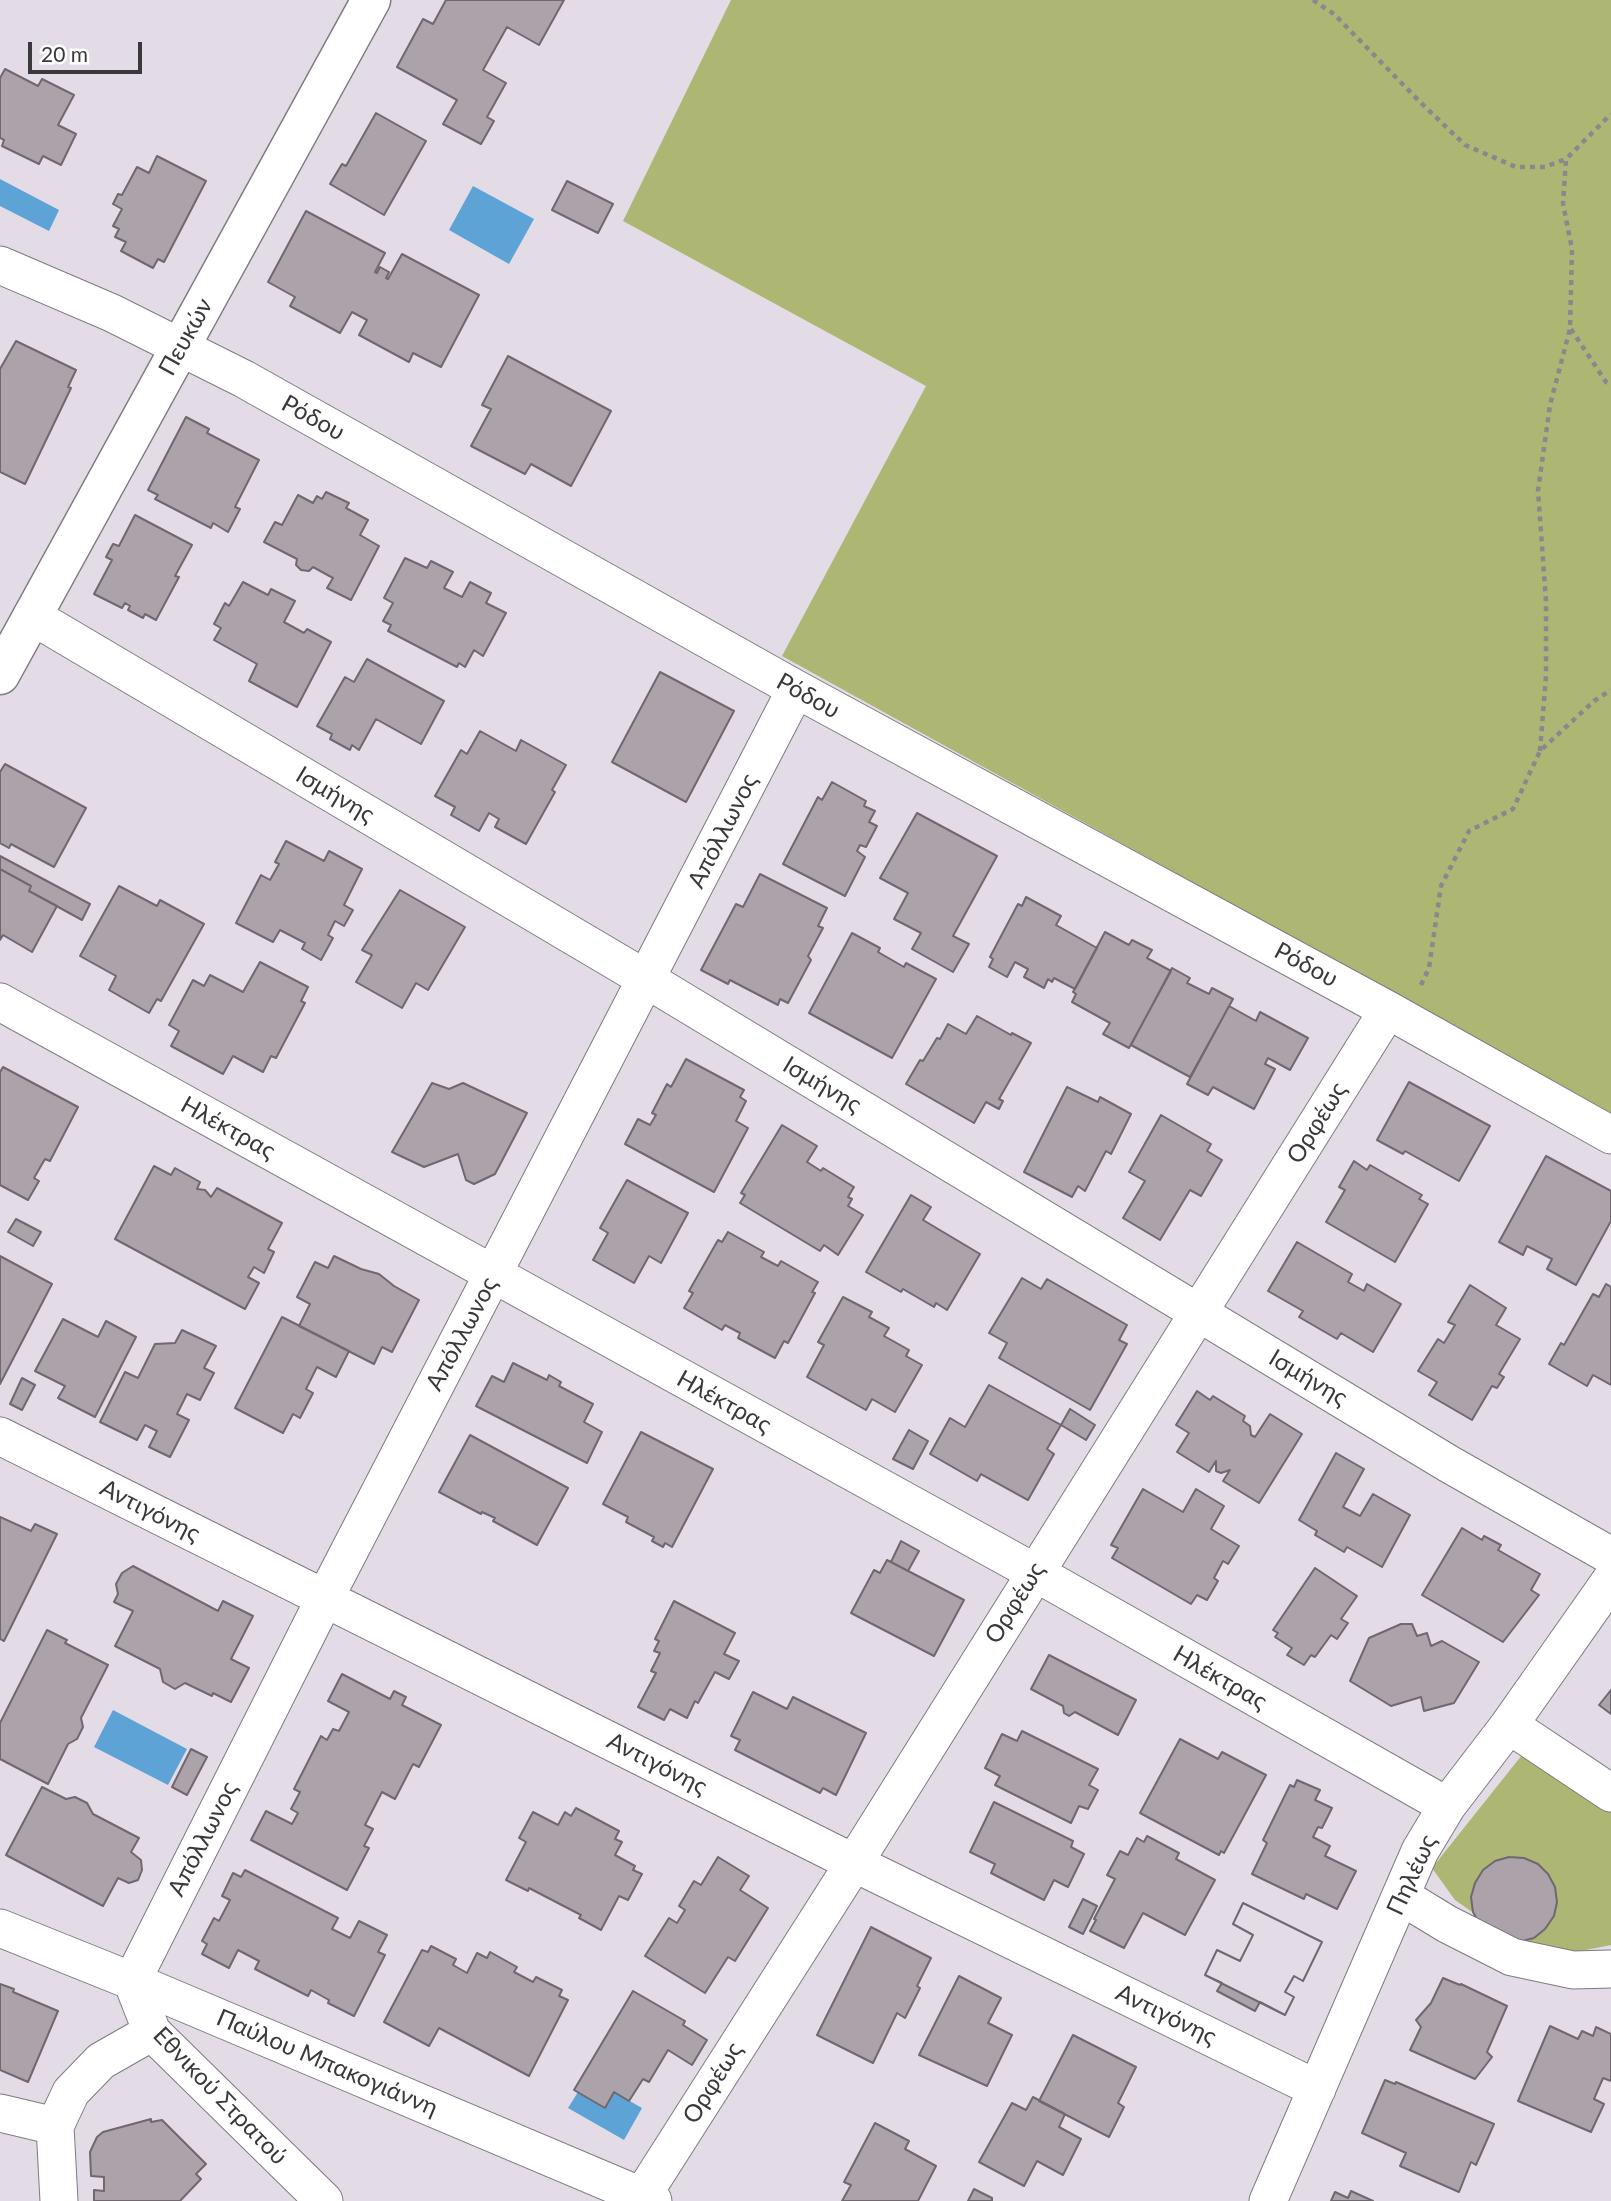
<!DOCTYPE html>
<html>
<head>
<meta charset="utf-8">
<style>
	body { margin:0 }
	#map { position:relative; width:1611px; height:2201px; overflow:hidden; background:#e3dbe6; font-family:Lato,sans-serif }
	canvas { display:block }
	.scale { position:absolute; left:28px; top:42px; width:114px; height:32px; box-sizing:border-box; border:4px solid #3b383c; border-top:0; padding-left:9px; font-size:21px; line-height:24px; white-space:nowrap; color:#3b383c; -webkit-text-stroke:5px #fff; paint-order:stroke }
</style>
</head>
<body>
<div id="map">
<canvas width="1611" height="2201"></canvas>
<div class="scale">20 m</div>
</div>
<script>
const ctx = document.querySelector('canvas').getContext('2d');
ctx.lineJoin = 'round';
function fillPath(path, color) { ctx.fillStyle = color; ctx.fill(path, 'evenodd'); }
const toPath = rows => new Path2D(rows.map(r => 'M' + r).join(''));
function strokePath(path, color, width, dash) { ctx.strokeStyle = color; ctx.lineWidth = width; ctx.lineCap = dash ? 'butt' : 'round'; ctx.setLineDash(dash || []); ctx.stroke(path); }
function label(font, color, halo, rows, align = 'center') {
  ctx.font = font + ' Lato,sans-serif'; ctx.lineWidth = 5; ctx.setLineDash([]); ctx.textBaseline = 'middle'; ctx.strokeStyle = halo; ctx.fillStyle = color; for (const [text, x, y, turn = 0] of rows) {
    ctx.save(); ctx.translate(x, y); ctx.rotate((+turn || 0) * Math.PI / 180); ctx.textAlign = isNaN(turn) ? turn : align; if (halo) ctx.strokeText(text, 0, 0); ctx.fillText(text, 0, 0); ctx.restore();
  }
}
fillPath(toPath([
	[731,0,1611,0,1611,1113,782,656,926,386,623,221],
	[1522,1755,1611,1809,1611,1945,1576,1952,1537,1947,1488,1923,1455,1900,1432,1868]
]), '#adb773');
fillPath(toPath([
	[0,179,59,210,49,231,0,206],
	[473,186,534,219,509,264,449,230],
	[113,1710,187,1749,168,1785,94,1747],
	[578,2092,605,2108,614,2092,642,2108,624,2140,568,2108]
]), '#5da3d6');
const building = toPath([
	[446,0,564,0,539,45,507,27,483,70,506,83,487,117,494,121,481,144,443,124,457,100,397,67,423,19,433,24,446,0],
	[5,69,38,86,42,79,74,95,58,125,76,134,61,165,43,156,39,164,2,146,4,140,0,138,0,78,5,69],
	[376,113,426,141,384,215,330,184,342,164,346,166,376,113],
	[157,156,206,181,164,262,158,259,153,268,121,251,126,242,115,237,119,229,113,226,122,209,113,204,118,194,122,195,137,167,149,173,157,156],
	[567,181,613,204,598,233,552,210,567,181],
	[306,211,385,253,375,272,377,273,380,267,389,272,386,278,388,279,402,254,479,295,441,367,413,353,409,362,359,335,367,320,352,312,340,333,290,306,295,297,268,282,306,211],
	[16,341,76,370,68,387,71,388,25,484,0,472,0,369,16,341],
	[508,356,611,411,571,486,531,464,525,474,471,446,491,409,482,405,508,356],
	[186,417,209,429,207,433,259,460,235,507,240,509,228,532,213,523,211,528,155,499,158,495,148,490,186,417],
	[326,492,349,503,346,508,368,520,360,535,379,546,351,600,327,588,333,578,313,567,309,571,301,570,296,565,297,559,264,542,275,522,282,525,298,495,313,503,317,496,322,499,326,492],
	[135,515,192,545,175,576,179,577,156,620,145,614,143,618,128,610,130,606,125,603,122,608,94,594,112,560,106,557,113,544,119,546,135,515],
	[405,558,427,568,431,561,453,572,444,588,462,597,470,582,491,593,486,603,506,613,483,656,474,650,465,667,459,663,457,667,388,631,391,625,383,621,393,603,384,598,405,558],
	[243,582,268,595,271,589,295,601,284,622,304,633,307,629,331,642,297,707,249,681,257,664,214,640,221,628,214,624,225,603,229,606,243,582],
	[367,659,444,701,421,744,376,719,359,750,352,745,350,750,330,739,332,734,317,726,345,677,354,682,367,659],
	[660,672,734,711,686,802,612,762,660,672],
	[480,731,516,751,521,740,566,765,552,790,555,792,526,844,495,827,499,819,489,813,479,831,451,815,455,807,435,796,461,750,467,754,480,731],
	[5,764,86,808,54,867,11,844,9,848,0,843,0,772,5,764],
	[832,782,866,801,864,806,875,811,869,822,877,826,866,847,860,845,857,851,865,857,845,896,783,864,818,797,822,800,832,782],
	[917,813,997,856,953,936,969,944,953,972,912,949,921,933,894,919,908,893,880,878,917,813],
	[286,841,324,861,329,851,362,869,344,905,353,910,344,926,335,921,328,935,333,938,321,960,302,949,305,943,280,930,273,942,236,923,261,875,270,880,279,864,275,862,286,841],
	[0,856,90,904,82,920,29,891,31,886,0,869,0,856],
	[0,869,31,886,29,891,57,906,32,952,3,935,0,940,0,869],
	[760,874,827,908,818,926,823,928,808,956,811,960,788,1003,780,999,778,1005,730,980,728,984,701,970,736,904,743,907,760,874],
	[119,886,157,906,160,900,204,924,161,1001,157,999,149,1013,109,990,116,976,80,956,119,886],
	[400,890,465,927,428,990,416,983,402,1008,356,982,372,955,362,950,400,890],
	[1026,897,1061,916,1056,925,1097,948,1075,989,1054,978,1052,982,1048,979,1044,988,1024,977,1028,969,1015,962,1007,977,989,967,993,959,990,957,1018,904,1022,906,1026,897],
	[1105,932,1129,945,1132,940,1152,950,1147,958,1171,971,1129,1048,1103,1034,1110,1023,1072,1002,1076,994,1073,992,1105,932],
	[852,933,880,948,878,952,904,967,906,963,936,979,892,1058,809,1013,852,933],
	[260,962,308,987,301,1001,305,1003,276,1058,271,1056,263,1072,233,1056,223,1074,171,1046,179,1031,169,1025,193,980,204,986,210,975,243,992,260,962],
	[1172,968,1190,978,1187,983,1209,994,1212,988,1233,999,1190,1077,1131,1045,1172,968],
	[1229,1006,1256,1021,1260,1012,1308,1038,1290,1070,1268,1058,1265,1064,1275,1069,1254,1109,1213,1087,1208,1095,1187,1084,1229,1006],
	[977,1016,1011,1035,1012,1033,1031,1043,999,1099,1003,1101,999,1109,986,1102,974,1123,906,1084,920,1060,923,1061,937,1038,940,1039,948,1024,966,1034,977,1016],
	[686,1059,744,1090,740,1097,746,1101,736,1121,748,1128,714,1192,625,1144,638,1119,650,1125,656,1115,652,1113,667,1084,671,1087,686,1059],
	[3,1067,78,1107,50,1161,45,1159,34,1178,39,1181,28,1200,0,1185,0,1072,3,1067],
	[1409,1082,1490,1126,1459,1181,1405,1151,1403,1154,1377,1140,1409,1082],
	[432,1083,449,1089,463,1083,527,1113,495,1174,474,1184,466,1180,458,1154,424,1167,392,1152,432,1083],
	[1067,1087,1098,1102,1100,1097,1131,1114,1111,1154,1106,1151,1085,1191,1078,1186,1072,1197,1024,1172,1067,1087],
	[1161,1115,1211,1144,1207,1151,1222,1160,1201,1196,1190,1190,1160,1240,1123,1218,1145,1181,1129,1172,1161,1115],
	[782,1125,817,1146,807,1162,821,1171,823,1168,854,1187,848,1197,852,1199,848,1206,863,1215,838,1255,824,1245,820,1251,740,1203,745,1195,741,1193,782,1125],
	[1546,1156,1611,1191,1611,1221,1576,1285,1547,1269,1552,1259,1527,1246,1523,1255,1499,1242,1546,1156],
	[1354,1161,1367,1170,1370,1165,1422,1195,1419,1199,1428,1204,1395,1262,1326,1222,1345,1190,1339,1187,1354,1161],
	[154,1166,171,1175,175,1168,200,1182,197,1189,205,1190,211,1197,217,1188,282,1223,268,1249,274,1252,264,1273,254,1267,248,1277,259,1283,245,1309,115,1239,154,1166],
	[627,1180,688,1213,661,1263,649,1256,634,1283,593,1260,608,1233,600,1228,627,1180],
	[911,1195,931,1207,923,1220,980,1254,947,1310,936,1303,934,1307,903,1289,901,1292,866,1272,911,1195],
	[16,1219,41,1232,33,1246,8,1232,16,1219],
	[728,1232,764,1252,761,1257,778,1266,781,1261,818,1282,812,1292,815,1293,788,1343,784,1341,775,1358,738,1338,740,1333,725,1325,722,1330,684,1308,693,1293,689,1291,718,1240,722,1242,728,1232],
	[1297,1242,1352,1274,1348,1282,1364,1291,1367,1284,1401,1304,1373,1352,1341,1333,1337,1339,1299,1317,1303,1311,1268,1291,1297,1242],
	[0,1256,52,1284,0,1384,0,1256],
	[334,1256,361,1269,379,1274,394,1286,419,1300,392,1352,382,1347,374,1364,299,1326,310,1304,297,1297,315,1262,328,1268,334,1256],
	[1022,1278,1041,1289,1047,1279,1127,1325,1119,1340,1127,1344,1090,1410,999,1358,1007,1343,989,1333,1022,1278],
	[1606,1284,1611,1287,1611,1385,1593,1375,1587,1386,1549,1364,1561,1343,1564,1345,1593,1294,1599,1297,1606,1284],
	[1470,1285,1506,1308,1496,1325,1520,1339,1499,1374,1504,1377,1497,1388,1492,1386,1472,1420,1429,1395,1437,1382,1418,1371,1438,1339,1444,1343,1455,1325,1448,1322,1470,1285],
	[843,1297,872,1312,869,1317,889,1328,884,1336,909,1350,906,1356,922,1365,895,1412,872,1399,866,1410,807,1377,824,1345,818,1342,843,1297],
	[282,1317,349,1351,336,1377,317,1367,306,1389,313,1393,300,1418,293,1414,283,1433,235,1408,282,1317],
	[63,1319,98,1337,106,1321,136,1337,95,1417,58,1398,65,1386,35,1371,63,1319],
	[182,1330,216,1346,204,1368,214,1373,200,1400,187,1394,177,1414,189,1420,170,1457,149,1447,157,1431,145,1425,137,1440,100,1422,125,1372,138,1378,155,1344,175,1343,182,1330],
	[513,1363,547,1380,549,1375,561,1382,559,1386,593,1404,584,1422,602,1432,587,1463,476,1406,492,1376,504,1382,513,1363],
	[22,1378,35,1385,22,1410,10,1404,22,1378],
	[989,1385,1061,1425,1047,1449,1054,1454,1028,1500,981,1474,977,1481,930,1454,950,1418,965,1427,989,1385],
	[1197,1391,1210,1400,1213,1396,1245,1416,1243,1421,1250,1426,1251,1435,1255,1437,1270,1414,1302,1434,1259,1503,1223,1481,1230,1470,1221,1473,1216,1471,1216,1461,1209,1472,1177,1452,1189,1433,1176,1425,1197,1391],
	[1070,1409,1095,1425,1086,1440,1061,1425,1070,1409],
	[909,1430,928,1441,913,1469,893,1459,909,1430],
	[641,1432,713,1469,672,1547,665,1543,663,1547,652,1541,654,1537,626,1522,628,1517,603,1504,641,1432],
	[470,1435,568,1488,537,1545,493,1521,495,1518,482,1512,481,1514,439,1492,470,1435],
	[1336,1453,1364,1469,1343,1507,1360,1516,1373,1494,1410,1515,1382,1567,1347,1547,1344,1552,1315,1535,1317,1531,1299,1520,1336,1453],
	[1143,1489,1183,1512,1196,1489,1224,1506,1211,1529,1239,1546,1228,1564,1223,1561,1214,1578,1218,1581,1207,1600,1197,1595,1191,1604,1112,1558,1118,1548,1111,1545,1143,1489],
	[0,1517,31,1531,35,1524,57,1534,4,1641,0,1639,0,1517],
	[1462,1528,1482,1540,1484,1536,1501,1545,1498,1550,1540,1574,1531,1590,1539,1595,1503,1642,1422,1595,1462,1528],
	[901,1541,919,1551,908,1571,891,1562,901,1541],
	[887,1560,964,1600,934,1656,851,1613,874,1570,880,1573,887,1560],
	[133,1566,218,1611,223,1601,253,1616,231,1659,249,1668,231,1702,213,1693,212,1696,185,1683,175,1689,163,1682,160,1669,115,1646,133,1611,114,1602,118,1594,116,1584,122,1573,133,1566],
	[1315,1568,1357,1596,1341,1619,1348,1623,1337,1639,1331,1635,1315,1657,1311,1655,1304,1665,1287,1655,1292,1648,1275,1637,1278,1633,1273,1630,1315,1568],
	[674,1601,735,1633,724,1654,739,1661,729,1679,715,1672,698,1703,695,1701,687,1718,670,1709,664,1720,638,1707,656,1673,651,1671,660,1653,654,1651,659,1641,655,1639,674,1601],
	[1401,1624,1412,1624,1417,1636,1427,1633,1431,1646,1442,1641,1479,1662,1454,1703,1424,1711,1421,1697,1391,1706,1350,1681,1369,1638,1401,1624],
	[47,1630,67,1640,65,1643,108,1665,81,1718,83,1727,77,1739,68,1744,48,1784,0,1759,0,1723,47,1630],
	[1049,1655,1136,1700,1118,1735,1075,1712,1069,1716,1064,1713,1063,1706,1031,1689,1049,1655],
	[342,1674,390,1699,394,1691,406,1697,402,1705,441,1725,419,1767,413,1764,395,1799,382,1792,365,1825,373,1829,364,1846,369,1848,347,1890,251,1840,266,1811,292,1824,298,1813,291,1809,300,1792,294,1789,321,1736,327,1740,333,1729,339,1731,349,1712,328,1701,342,1674],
	[1611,1690,1611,1714,1599,1705,1611,1690],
	[753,1692,787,1709,793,1697,866,1733,836,1795,823,1788,820,1793,735,1750,740,1740,731,1736,753,1692],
	[1022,1731,1098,1769,1089,1785,1098,1790,1088,1809,1079,1806,1071,1823,995,1785,1000,1776,985,1768,1002,1734,1017,1741,1022,1731],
	[1180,1739,1218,1759,1222,1752,1266,1775,1224,1853,1221,1851,1219,1855,1140,1813,1180,1739],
	[191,1749,207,1757,187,1795,172,1787,191,1749],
	[1297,1780,1320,1790,1315,1800,1332,1808,1322,1828,1318,1827,1313,1837,1330,1846,1325,1856,1356,1871,1337,1909,1306,1894,1304,1899,1252,1874,1267,1843,1263,1840,1290,1785,1294,1787,1297,1780],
	[42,1787,66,1799,75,1797,87,1803,93,1814,139,1838,131,1852,141,1860,142,1870,138,1880,129,1883,118,1878,103,1906,6,1855,42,1787],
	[994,1802,1073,1841,1071,1847,1084,1854,1068,1887,1054,1880,1044,1900,991,1873,995,1864,970,1852,994,1802],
	[576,1808,619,1831,615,1839,622,1842,615,1855,635,1866,633,1870,642,1874,628,1900,619,1896,601,1930,579,1918,581,1915,529,1888,528,1891,506,1880,526,1842,519,1838,533,1812,558,1825,565,1812,571,1816,576,1808],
	[1147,1836,1179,1853,1176,1859,1215,1880,1185,1935,1143,1913,1124,1948,1090,1931,1096,1920,1094,1919,1115,1879,1107,1875,1120,1851,1128,1855,1137,1838,1144,1842,1147,1836],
	[718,1857,749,1876,740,1890,768,1908,735,1961,728,1957,705,1993,645,1956,669,1918,677,1923,685,1910,679,1906,694,1881,701,1885,718,1857],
	[1509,1857,1524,1858,1538,1864,1548,1874,1555,1887,1557,1902,1554,1916,1545,1929,1534,1938,1519,1942,1480,1925,1473,1912,1471,1897,1475,1883,1483,1870,1495,1861,1509,1857],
	[245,1870,338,1918,332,1929,350,1938,359,1921,387,1935,378,1952,385,1955,354,2016,328,2003,329,2000,311,1990,308,1996,255,1969,259,1961,238,1950,229,1968,202,1954,207,1944,202,1941,214,1918,219,1921,230,1900,222,1896,233,1873,241,1877,245,1870],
	[1083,1899,1097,1906,1083,1934,1069,1927,1083,1899],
	[1243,1903,1322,1942,1303,1981,1294,1976,1285,1992,1294,1997,1285,2015,1205,1975,1217,1950,1240,1961,1253,1935,1233,1924,1243,1903],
	[1243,1903,1322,1942,1303,1981,1294,1976,1285,1992,1294,1997,1285,2015,1260,2002,1255,2011,1217,1991,1222,1983,1205,1975,1217,1950,1240,1961,1253,1935,1233,1924,1243,1903],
	[871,1927,931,1958,917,1986,920,1988,905,2018,897,2013,873,2063,817,2035,871,1927],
	[431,1946,456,1959,453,1965,467,1973,477,1953,487,1958,490,1952,517,1967,514,1972,533,1982,536,1977,562,1990,559,1996,568,2000,529,2076,439,2028,429,2046,384,2022,422,1950,428,1952,431,1946],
	[959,1976,1001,1998,988,2023,1012,2035,987,2086,919,2055,959,1976],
	[1443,1978,1460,1985,1461,1984,1507,2006,1487,2052,1492,2057,1475,2079,1410,2050,1421,2027,1416,2020,1431,2003,1443,1978],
	[0,1984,14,1989,13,1992,58,2011,28,2082,0,2070,0,1984],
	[633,1991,685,2021,683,2025,707,2040,692,2065,668,2050,649,2082,643,2079,629,2101,614,2092,605,2108,574,2090,633,1991],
	[1550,2026,1578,2039,1582,2031,1593,2036,1596,2027,1611,2034,1611,2081,1603,2078,1594,2099,1604,2104,1591,2132,1518,2101,1550,2026],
	[1073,2035,1136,2067,1118,2103,1124,2107,1109,2137,1039,2101,1073,2035],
	[1385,2080,1395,2084,1396,2082,1494,2124,1476,2165,1471,2162,1459,2192,1400,2166,1406,2153,1362,2133,1385,2080],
	[1033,2097,1065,2114,1059,2127,1081,2139,1063,2175,1037,2161,1024,2186,979,2162,1012,2103,1026,2110,1033,2097],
	[151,2119,151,2122,162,2120,206,2164,196,2174,201,2179,180,2201,94,2201,94,2190,104,2191,104,2177,91,2176,90,2152,97,2137,103,2132,151,2119],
	[875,2123,909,2141,905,2149,936,2166,918,2201,842,2201,851,2185,844,2182,875,2123],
	[974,2189,992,2198,992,2201,968,2201,974,2189],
	[1351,2191,1373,2201,1331,2201,1335,2192,1348,2198,1351,2191]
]);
fillPath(building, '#aca2aa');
strokePath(building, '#70676f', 2);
const minor = toPath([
	[0,265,112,313,244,379,796,689,1388,1010,1611,1135],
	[32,616,646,979,1449,1464,1611,1556],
	[0,1002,1034,1572,1447,1806],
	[0,1436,854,1863,1317,2089],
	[1509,1725,1611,1793],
	[1401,1896,1447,1924,1512,1957,1573,1970,1611,1969],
	[0,1928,132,1981,653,2201],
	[0,2113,55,2126],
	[642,2196,854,1863,1388,1010],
	[59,2201,55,2126,71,2092,101,2061,152,2032],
	[324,2201,152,2032,132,1981,325,1598,796,689],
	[1268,2201,1420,1851,1447,1806,1509,1725,1611,1580]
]);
const tertiary = toPath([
	[0,675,371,0]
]);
strokePath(minor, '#807982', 39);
strokePath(tertiary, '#807982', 41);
strokePath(toPath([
	[1313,0,1334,14,1419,101,1465,145,1516,167,1545,167,1566,159],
	[1571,329,1606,382,1611,385],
	[1540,751,1546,676,1546,601,1538,491,1550,405,1570,329,1572,249,1563,204,1566,159,1611,114],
	[1421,985,1429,968,1441,886,1469,831,1513,809,1540,751,1594,701,1611,690]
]), '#8c868e', 4.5, [5, 5]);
strokePath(minor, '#fff', 37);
strokePath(tertiary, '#fff', 38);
label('24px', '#3b383c', '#fff', [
	["Πευκών",186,337,-61],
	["Ρόδου",313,418,29],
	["Ρόδου",808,696,29],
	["Ισμήνης",335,795,31],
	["Απόλλωνος",723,831,-63],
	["Ρόδου",1306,965,28],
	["Ισμήνης",822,1085,31],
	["Ορφέως",1317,1123,-58],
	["Ηλέκτρας",228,1128,29],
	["Απόλλωνος",462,1334,-62],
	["Ισμήνης",1308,1378,31],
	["Ηλέκτρας",724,1402,29],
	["Αντιγόνης",150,1511,27],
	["Ορφέως",1015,1603,-58],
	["Ηλέκτρας",1220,1678,30],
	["Αντιγόνης",657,1764,27],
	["Απόλλωνος",203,1839,-63],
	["Πηλέως",1412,1875,-65],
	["Αντιγόνης",1166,2015,26],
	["Παύλου Μπακογιάννη",327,2063,23],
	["Ορφέως",713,2083,-58],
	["Εθνικού Στρατού",220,2096,46]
]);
</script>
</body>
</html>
